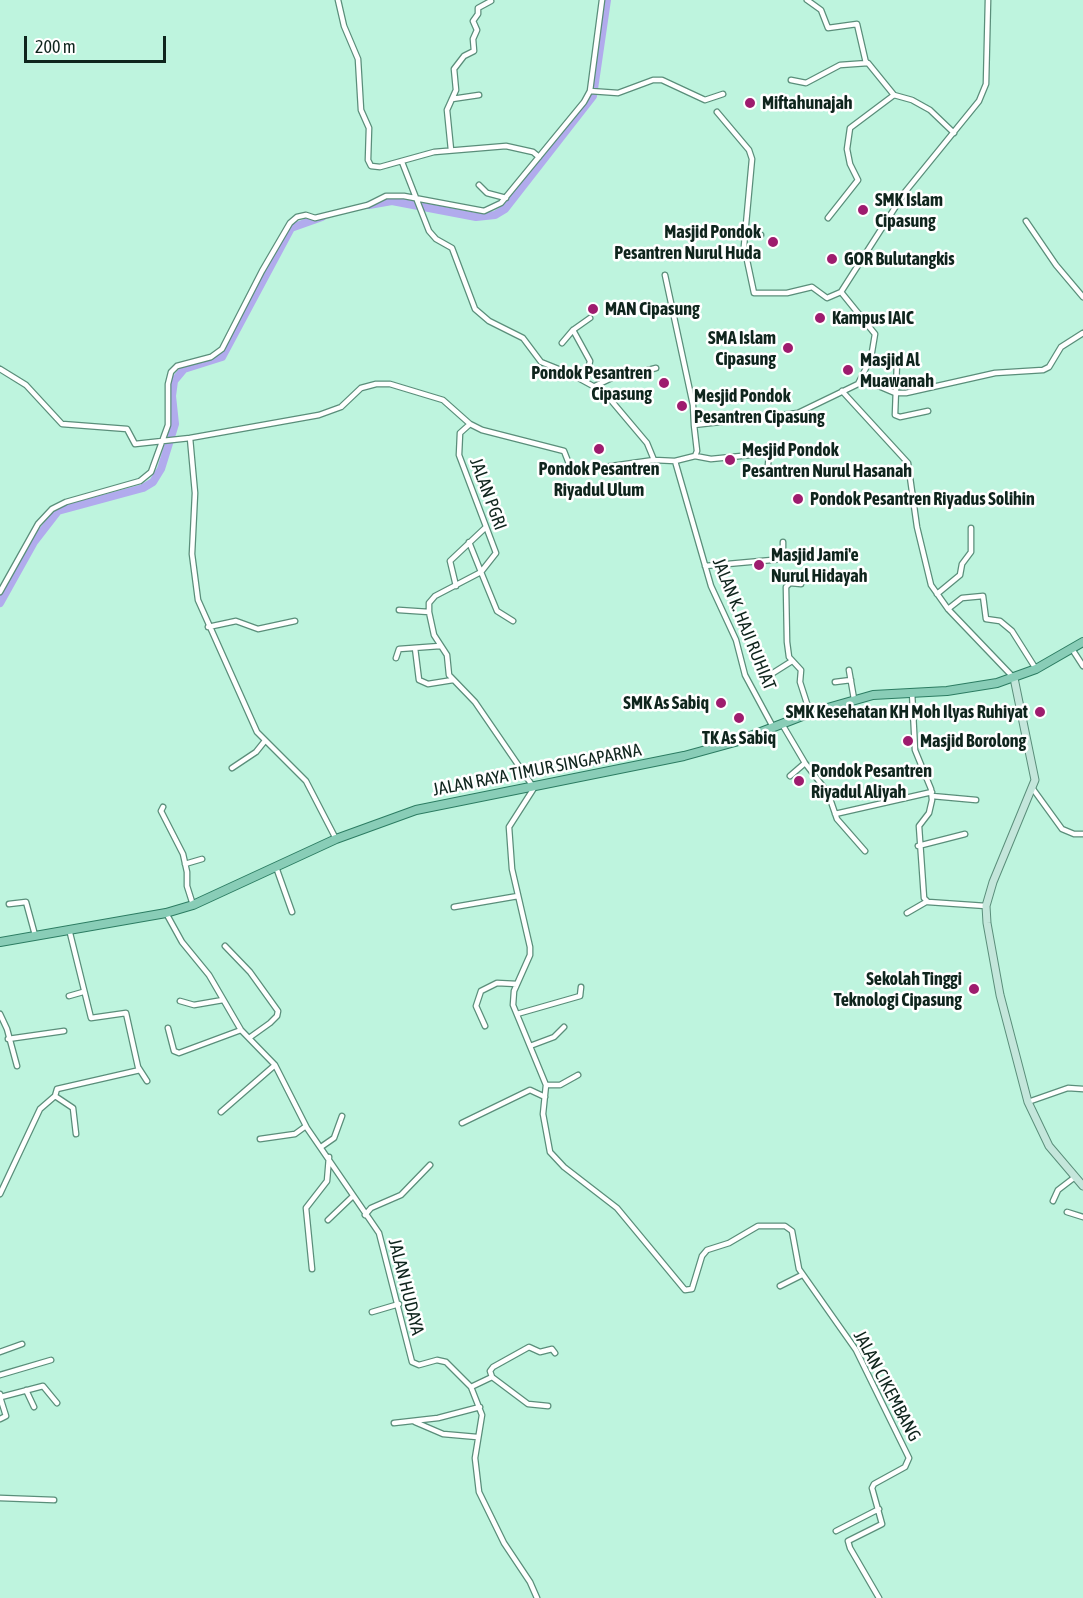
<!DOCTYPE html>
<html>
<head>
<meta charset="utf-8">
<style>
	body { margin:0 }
	#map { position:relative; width:1083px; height:1598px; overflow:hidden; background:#bef4de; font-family:"Asap Condensed",sans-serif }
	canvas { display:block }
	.scale { position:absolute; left:24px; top:36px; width:142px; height:27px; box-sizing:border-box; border:3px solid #0f251d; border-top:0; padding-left:8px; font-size:18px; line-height:21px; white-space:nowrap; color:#0f251d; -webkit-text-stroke:4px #fff; paint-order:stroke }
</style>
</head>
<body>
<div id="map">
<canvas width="1083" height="1598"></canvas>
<div class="scale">200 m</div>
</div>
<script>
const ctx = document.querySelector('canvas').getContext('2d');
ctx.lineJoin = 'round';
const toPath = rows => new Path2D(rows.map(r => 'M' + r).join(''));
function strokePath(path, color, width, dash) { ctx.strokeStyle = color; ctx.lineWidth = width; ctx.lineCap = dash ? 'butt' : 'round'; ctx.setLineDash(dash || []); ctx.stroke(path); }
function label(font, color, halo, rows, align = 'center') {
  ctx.font = font + ' "Asap Condensed",sans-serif'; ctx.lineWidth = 5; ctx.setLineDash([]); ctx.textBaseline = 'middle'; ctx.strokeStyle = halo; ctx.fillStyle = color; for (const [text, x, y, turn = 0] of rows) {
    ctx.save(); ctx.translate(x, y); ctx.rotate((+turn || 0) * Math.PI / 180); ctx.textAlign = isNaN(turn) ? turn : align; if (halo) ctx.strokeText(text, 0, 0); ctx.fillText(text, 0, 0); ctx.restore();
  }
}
strokePath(toPath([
	[369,205,392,201,476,217,495,215,505,209,593,96,607,0],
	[0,603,34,542,58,511,143,488,153,482,161,469,175,424,172,396,174,381,184,369,222,357,291,228,322,217]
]), '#b1abed', 8);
const minor = toPath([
	[338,0,344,26,358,59,361,110,369,128,368,160,371,166,380,167,434,152,506,146,533,152,539,157],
	[807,0,821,10,828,28,857,24,866,63],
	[791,80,806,83,840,65,868,63,894,95,912,100,930,110,954,133],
	[590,91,618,93,653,80,662,80,705,100,723,94],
	[452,99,479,95],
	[717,112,749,150,752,159,744,246,754,293,787,293,812,287,827,298,841,292],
	[451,150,447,110,456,90,454,69,464,56,474,51,473,39,477,30,473,21,478,14,478,8,491,1],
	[402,162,429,231,436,239,452,248,475,309,489,321,523,338,541,362,571,374,604,392,647,443,654,460],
	[479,185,487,193,506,198],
	[828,218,858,180,850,164,847,149,850,128,894,95],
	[1026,221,1056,265,1083,297],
	[745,235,761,235],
	[665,275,693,405,694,425],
	[562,343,573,330],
	[897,362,895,415,900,417,928,411],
	[0,369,26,385,62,424,127,429,135,444,190,438,195,493,192,554,198,600,257,732,306,781,336,839],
	[862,379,895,393,906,393,995,373,1043,370,1049,367,1061,347,1083,333],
	[586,381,590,361,573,330,590,318],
	[595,386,622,373,633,374,656,368],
	[842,391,908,463,917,527,931,585,948,609,1014,678],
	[470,424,460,433,459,455,496,553,481,572,497,611,513,621],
	[190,438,319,415,341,407,361,388,376,384,390,384,443,400,470,424,482,430,564,451,571,469,576,471,654,460,675,461,695,456,697,451,694,425,798,413,858,384,871,358,875,334,841,292,905,192,979,101,986,84,988,0],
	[695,456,711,459,781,452],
	[675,461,711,586,736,640,745,675,773,727],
	[768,465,769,454],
	[469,542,481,572,435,596,429,603,429,612,434,635,447,655,449,675,475,702,534,788,509,827,512,869,530,947,530,955,514,991,513,1005,546,1085,543,1114,550,1152,564,1167,617,1208,685,1290,692,1289,702,1256,707,1250,729,1243,758,1226,785,1226,792,1231,799,1269,856,1350,909,1458,905,1467,874,1484,872,1488,882,1524,848,1541,850,1548,879,1598],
	[705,566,783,559,783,542],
	[801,584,790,583,786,587,787,642,789,657,801,670,800,682,810,713],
	[456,586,450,561,485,528],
	[0,592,38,524,52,509,66,502,140,481,151,472,168,425,168,384,171,372,177,366,211,357,222,349,262,271,290,223,297,217,306,215,315,218,368,205,386,196,404,196,484,211,501,203,584,102,590,91,602,0],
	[937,594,960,575,962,564,971,552,971,528],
	[948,609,962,598,983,596,986,619,1000,621,1012,631,1036,669],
	[399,610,429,612],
	[208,627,236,621,258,629,295,621],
	[415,648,419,680,428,684,453,680],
	[1072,649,1083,666],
	[396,658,399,649,440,646],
	[849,670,854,699],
	[773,673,792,661],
	[835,682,851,680],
	[912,692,915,750,931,789,932,800,929,813,919,826,924,898,928,902,986,906],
	[782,724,805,763,828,793,837,819,865,851],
	[232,768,256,752,264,742],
	[790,776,805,763],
	[1033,789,1062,829,1074,834,1083,834],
	[932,796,976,800],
	[163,807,161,811,183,854,187,872,187,886,193,905],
	[835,814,932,792],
	[918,846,965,834],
	[185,864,202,859],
	[276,867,292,912],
	[9,904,26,902,35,935],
	[454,907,518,896],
	[166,913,182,942,209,975,241,1030,275,1065,307,1128,379,1233,412,1362,419,1365,437,1360,446,1362,471,1387,482,1415,475,1458,479,1492,504,1543,530,1582,537,1598],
	[907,913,926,902],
	[69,929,91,1018,126,1013,138,1067,147,1081],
	[225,946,250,972,278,1011,277,1016,270,1023,249,1038],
	[69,996,83,992],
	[180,1001,194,1005,223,1000],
	[0,1014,7,1029,17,1066],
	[517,1014,580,996,581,987],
	[485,1026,476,1006,481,991,497,983,517,984],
	[168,1028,174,1051,179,1053,241,1030],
	[8,1039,64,1031],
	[530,1046,554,1037,564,1027],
	[546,1085,560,1085,578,1075],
	[55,1096,73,1108,76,1134],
	[1028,1102,1068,1088,1083,1089],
	[221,1112,275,1065],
	[462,1123,530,1090,545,1097],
	[260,1139,295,1134,306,1126],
	[321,1147,334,1138,342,1116],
	[0,1194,40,1109,55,1096,57,1089,140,1070],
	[1053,1201,1058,1190,1075,1177],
	[1067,1212,1083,1217],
	[365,1215,371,1208,401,1195,430,1165],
	[328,1220,352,1197],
	[312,1269,306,1208,327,1181,329,1157],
	[780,1286,802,1275],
	[372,1312,399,1304],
	[0,1352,22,1344],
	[0,1375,51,1360],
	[492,1377,490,1371,493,1367,529,1347,540,1352,552,1349,555,1353],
	[471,1387,492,1377,528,1404,548,1406],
	[26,1390,34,1407],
	[0,1394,1,1397,43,1386,57,1403],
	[0,1397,6,1416,0,1419],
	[415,1422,443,1434,477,1437],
	[394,1423,438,1418,480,1407],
	[0,1498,54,1500],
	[836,1531,879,1509]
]);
const secondary = toPath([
	[1014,678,1035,780,993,882,986,906,987,923,1000,995,1028,1102,1049,1146,1083,1186]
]);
const primary = toPath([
	[0,942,166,913,193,905,336,839,416,810,684,756,735,742,810,713,873,695,947,691,997,683,1036,669,1083,642]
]);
strokePath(minor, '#5a8e7a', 7);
strokePath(secondary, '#5a8e7a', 9);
strokePath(primary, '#2c7c62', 10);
strokePath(minor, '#fff', 4.5);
strokePath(secondary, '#c4e6db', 7);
strokePath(primary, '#89cdb7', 8);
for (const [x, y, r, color] of [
	[750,103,6,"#9e1c6e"],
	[863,210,6,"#9e1c6e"],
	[773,242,6,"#9e1c6e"],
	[832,259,6,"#9e1c6e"],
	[593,309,6,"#9e1c6e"],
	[820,318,6,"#9e1c6e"],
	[788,348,6,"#9e1c6e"],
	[848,370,6,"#9e1c6e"],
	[664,383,6,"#9e1c6e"],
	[682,406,6,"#9e1c6e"],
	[599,449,6,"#9e1c6e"],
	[730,460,6,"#9e1c6e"],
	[798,499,6,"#9e1c6e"],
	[759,565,6,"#9e1c6e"],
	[721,703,6,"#9e1c6e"],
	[1040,712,6,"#9e1c6e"],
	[739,718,6,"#9e1c6e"],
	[908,741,6,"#9e1c6e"],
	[799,781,6,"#9e1c6e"],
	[974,989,6,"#9e1c6e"]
]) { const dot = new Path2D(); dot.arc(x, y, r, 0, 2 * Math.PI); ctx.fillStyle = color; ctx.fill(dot); strokePath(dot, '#fff', 2); }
label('bold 18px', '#0f251d', '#fff', [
	["Miftahunajah",762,103],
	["SMK Islam",875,200],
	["Cipasung",875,221],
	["Masjid Pondok",761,232,"right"],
	["Pesantren Nurul Huda",761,253,"right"],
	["GOR Bulutangkis",844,259],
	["MAN Cipasung",605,309],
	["Kampus IAIC",832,318],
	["SMA Islam",776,338,"right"],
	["Cipasung",776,359,"right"],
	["Masjid Al",860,360],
	["Muawanah",860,381],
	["Pondok Pesantren",652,373,"right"],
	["Cipasung",652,394,"right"],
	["Mesjid Pondok",694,396],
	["Pesantren Cipasung",694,417],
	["Mesjid Pondok",742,450],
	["Pesantren Nurul Hasanah",742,471],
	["Pondok Pesantren",599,469,"center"],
	["Riyadul Ulum",599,490,"center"],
	["Pondok Pesantren Riyadus Solihin",810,499],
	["Masjid Jami'e",771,555],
	["Nurul Hidayah",771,576],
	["SMK As Sabiq",709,703,"right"],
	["SMK Kesehatan KH Moh Ilyas Ruhiyat",1028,712,"right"],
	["TK As Sabiq",739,738,"center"],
	["Masjid Borolong",920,741],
	["Pondok Pesantren",811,771],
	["Riyadul Aliyah",811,792],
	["Sekolah Tinggi",962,979,"right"],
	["Teknologi Cipasung",962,1000,"right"]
], 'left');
label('18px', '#0f251d', '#fff', [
	["JALAN PGRI",488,494,70],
	["JALAN K. HAJI RUHIAT",744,624,68],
	["JALAN RAYA TIMUR SINGAPARNA",537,770,-11],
	["JALAN HUDAYA",406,1287,76],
	["JALAN CIKEMBANG",887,1386,62]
]);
</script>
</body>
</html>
